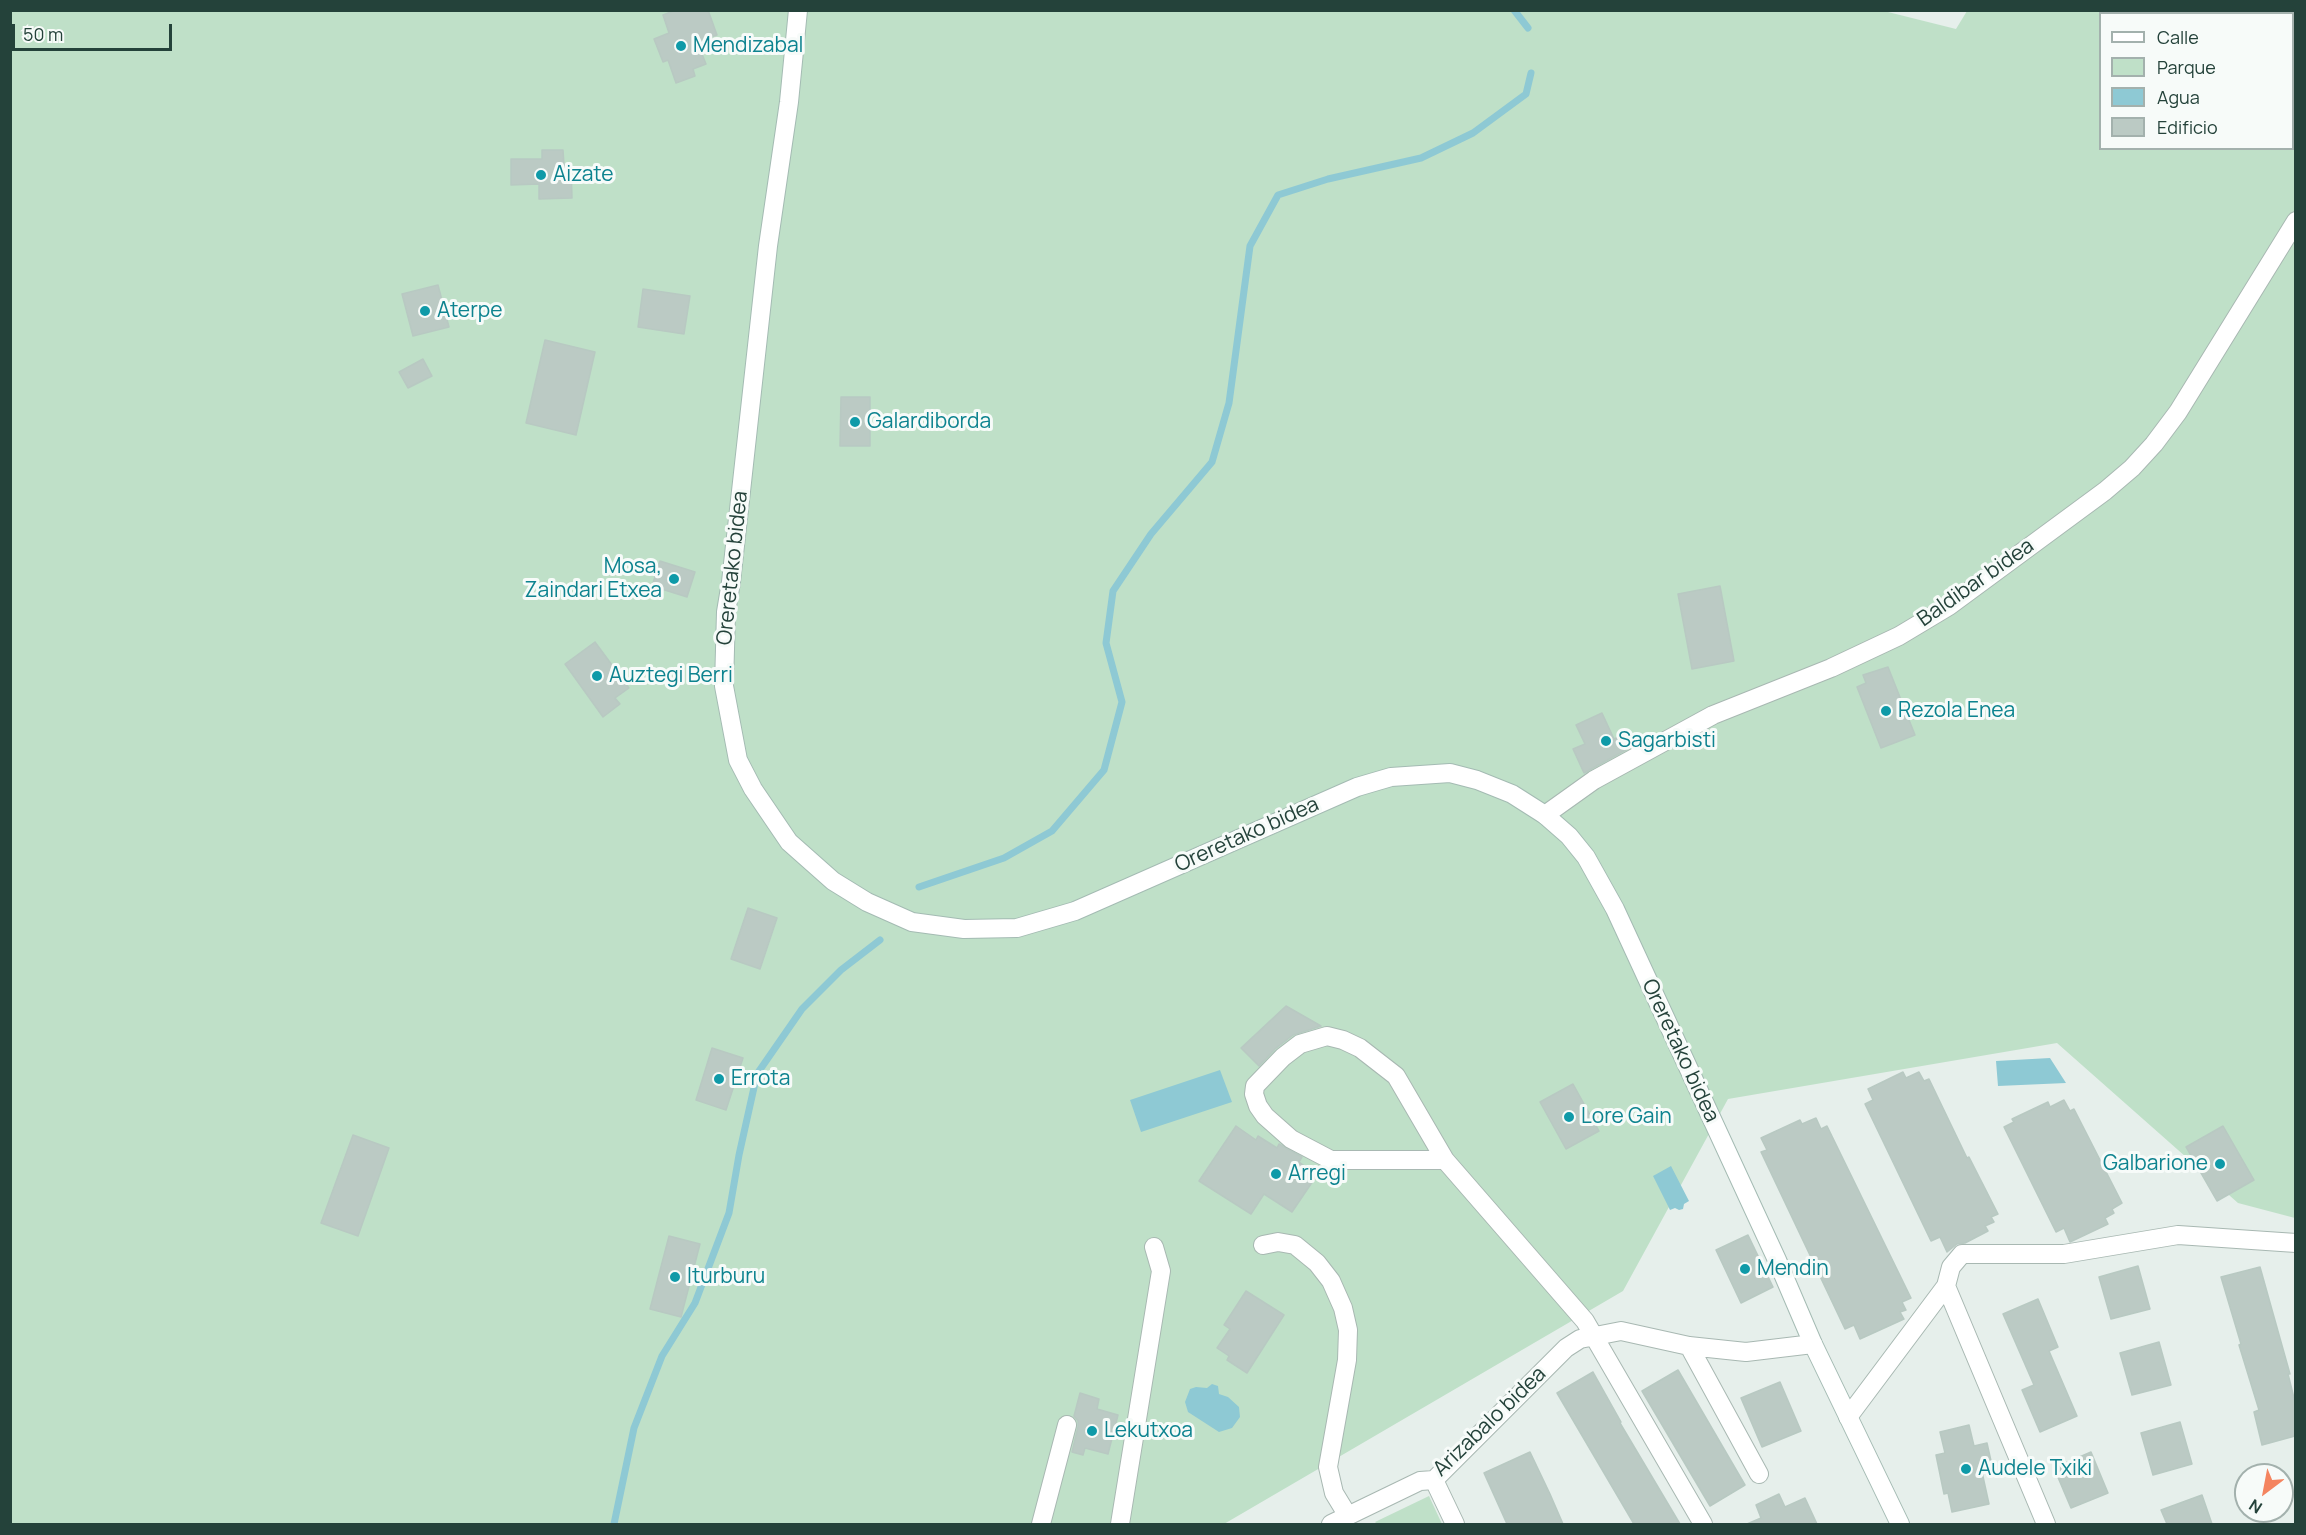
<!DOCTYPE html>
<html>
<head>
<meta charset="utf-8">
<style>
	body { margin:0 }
	#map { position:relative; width:2306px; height:1535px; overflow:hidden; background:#e6efeb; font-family:Manrope,sans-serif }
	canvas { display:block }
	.frame { position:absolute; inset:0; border:12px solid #24423a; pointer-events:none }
	.legend { position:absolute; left:2099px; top:12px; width:195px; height:138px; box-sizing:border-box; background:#f7fbf9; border:2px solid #a3b1ad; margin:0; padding:8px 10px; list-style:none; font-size:18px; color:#24423a }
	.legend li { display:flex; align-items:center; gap:12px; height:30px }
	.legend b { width:30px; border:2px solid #a3b1ad }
	.north { position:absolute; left:2234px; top:1463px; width:60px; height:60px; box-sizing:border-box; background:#f7fbf9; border:2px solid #a3b1ad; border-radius:50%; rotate:212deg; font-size:16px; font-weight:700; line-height:24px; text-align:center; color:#24423a }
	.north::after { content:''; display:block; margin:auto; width:21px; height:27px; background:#f4845f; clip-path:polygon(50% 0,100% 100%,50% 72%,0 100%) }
	.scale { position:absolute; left:12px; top:24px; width:160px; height:27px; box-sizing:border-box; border:3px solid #24423a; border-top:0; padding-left:8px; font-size:18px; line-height:21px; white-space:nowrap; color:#24423a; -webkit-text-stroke:4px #f7fbf9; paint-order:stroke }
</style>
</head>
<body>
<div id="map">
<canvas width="2306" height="1535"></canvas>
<div class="frame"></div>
<ul class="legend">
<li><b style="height:8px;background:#fff"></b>Calle</li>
<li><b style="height:16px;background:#bfe0c8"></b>Parque</li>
<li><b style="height:16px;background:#8ec9d4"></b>Agua</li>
<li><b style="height:16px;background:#bbcac4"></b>Edificio</li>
</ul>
<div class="north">N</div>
<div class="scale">50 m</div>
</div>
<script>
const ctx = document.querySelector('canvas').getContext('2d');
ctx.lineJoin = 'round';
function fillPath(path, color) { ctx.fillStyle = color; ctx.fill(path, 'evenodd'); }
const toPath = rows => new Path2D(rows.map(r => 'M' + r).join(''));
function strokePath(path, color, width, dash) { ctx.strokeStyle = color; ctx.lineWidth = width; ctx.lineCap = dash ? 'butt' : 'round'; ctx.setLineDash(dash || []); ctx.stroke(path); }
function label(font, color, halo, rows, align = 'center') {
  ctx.font = font + ' Manrope,sans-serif'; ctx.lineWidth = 6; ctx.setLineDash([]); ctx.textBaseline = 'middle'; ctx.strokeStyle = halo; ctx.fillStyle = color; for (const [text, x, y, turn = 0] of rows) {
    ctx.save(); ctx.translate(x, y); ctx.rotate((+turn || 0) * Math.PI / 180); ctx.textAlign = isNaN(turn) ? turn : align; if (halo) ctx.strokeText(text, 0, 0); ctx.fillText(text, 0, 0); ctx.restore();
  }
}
fillPath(toPath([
	[1880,10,1956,29,1967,11,2295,11,2295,1218,2238,1203,2057,1043,1728,1099,1623,1291,1224,1524,11,1524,10,11],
	[2100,14,2292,14,2292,148,2100,148],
	[1429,1496,1442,1524,1377,1524,1375,1522]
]), '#bfe0c8');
fillPath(toPath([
	[2050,1058,2066,1083,1998,1086,1996,1061],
	[1220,1070,1232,1102,1141,1132,1130,1100],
	[1671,1166,1689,1201,1684,1204,1683,1209,1679,1210,1675,1208,1670,1210,1653,1176],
	[1212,1384,1218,1386,1219,1394,1228,1397,1239,1407,1240,1417,1232,1428,1219,1432,1188,1412,1185,1402,1190,1389,1196,1387,1207,1388]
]), '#8ec9d4');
strokePath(toPath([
	[1514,10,1528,28],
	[919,887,1004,858,1052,831,1104,770,1122,702,1106,643,1113,591,1151,534,1212,462,1229,403,1250,246,1278,195,1328,179,1421,158,1473,133,1526,94,1531,73],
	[614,1524,634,1428,662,1356,695,1303,729,1213,739,1155,757,1074,802,1009,841,970,880,940]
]), '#8ec9d4', 7);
const building = toPath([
	[676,10,708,10,717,35,704,39,708,52,702,54,706,64,693,69,695,76,676,83,668,60,663,62,654,39,669,33,663,15,676,10],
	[542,150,563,150,564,165,571,165,572,198,539,199,539,184,511,185,511,159,542,159,542,150],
	[438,285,449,327,413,336,402,294,438,285],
	[643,289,690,296,684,334,638,327,643,289],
	[545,340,595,352,576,435,526,423,545,340],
	[423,359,432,376,408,388,399,372,423,359],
	[841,397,870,397,870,446,840,446,841,397],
	[660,561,695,572,687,597,652,586,660,561],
	[1720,586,1734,661,1692,669,1678,594,1720,586],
	[595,642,629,688,615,698,620,704,603,717,565,664,595,642],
	[1888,667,1915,735,1881,748,1857,687,1866,683,1863,675,1888,667],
	[1602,713,1614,739,1625,734,1631,747,1584,773,1573,749,1585,744,1576,725,1602,713],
	[748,908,777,918,760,969,731,959,748,908],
	[1286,1006,1321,1026,1293,1035,1275,1049,1259,1066,1241,1048,1286,1006],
	[712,1048,743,1058,726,1110,696,1100,712,1048],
	[1903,1072,1906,1078,1919,1072,1924,1081,1929,1079,1967,1158,1969,1157,1998,1214,1991,1217,1994,1222,1985,1226,1988,1231,1965,1243,1957,1244,1947,1252,1940,1237,1931,1241,1865,1104,1873,1100,1868,1089,1903,1072],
	[1573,1084,1599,1131,1566,1149,1540,1102,1573,1084],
	[2064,1100,2070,1111,2074,1109,2122,1203,2112,1209,2114,1213,2105,1218,2108,1224,2070,1242,2064,1228,2056,1232,2004,1127,2014,1122,2012,1119,2048,1102,2050,1107,2064,1100],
	[1816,1118,1821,1129,1827,1126,1911,1298,1902,1302,1906,1310,1900,1312,1904,1319,1860,1339,1854,1325,1845,1329,1761,1152,1767,1150,1761,1138,1800,1120,1802,1124,1816,1118],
	[1236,1126,1256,1140,1258,1136,1277,1148,1279,1144,1302,1157,1299,1162,1317,1175,1292,1212,1264,1194,1251,1214,1199,1181,1236,1126],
	[2223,1126,2254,1180,2217,1201,2186,1147,2223,1126],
	[353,1135,389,1148,358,1236,321,1223,353,1135],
	[1748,1235,1773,1287,1741,1303,1716,1250,1748,1235],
	[669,1236,700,1244,681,1317,650,1309,669,1236],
	[2138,1266,2150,1309,2111,1319,2099,1277,2138,1266],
	[2260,1267,2290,1374,2288,1374,2295,1402,2295,1436,2262,1445,2254,1412,2259,1410,2239,1345,2241,1344,2221,1277,2260,1267],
	[1246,1291,1284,1315,1247,1373,1227,1360,1229,1356,1217,1348,1230,1329,1224,1325,1246,1291],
	[2038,1299,2058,1347,2049,1351,2077,1416,2040,1432,2022,1390,2034,1385,2003,1314,2038,1299],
	[2159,1342,2171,1385,2132,1395,2120,1353,2159,1342],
	[1678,1370,1745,1485,1710,1506,1642,1391,1678,1370],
	[1593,1372,1621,1422,1620,1423,1680,1524,1634,1524,1557,1393,1593,1372],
	[1780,1382,1801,1431,1762,1447,1741,1398,1780,1382],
	[1080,1393,1099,1399,1097,1409,1118,1415,1108,1454,1085,1448,1083,1455,1072,1452,1078,1427,1078,1421,1074,1416,1080,1393],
	[2180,1422,2192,1464,2153,1475,2141,1433,2180,1422],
	[1969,1425,1974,1446,1987,1443,1993,1470,1982,1472,1989,1504,1952,1512,1948,1493,1944,1494,1936,1455,1945,1453,1940,1432,1969,1425],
	[1530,1452,1550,1494,1563,1524,1507,1524,1484,1473,1530,1452],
	[2091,1452,2108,1493,2071,1508,2054,1468,2091,1452],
	[1779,1494,1785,1507,1805,1498,1817,1524,1747,1524,1761,1518,1756,1505,1779,1494],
	[2202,1495,2212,1524,2167,1524,2161,1510,2202,1495]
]);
fillPath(building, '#bbcac4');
strokePath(building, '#b8c9c2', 1.5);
const minor = toPath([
	[1545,815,1594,780,1713,715,1831,668,1899,636,1949,606,2105,491,2132,468,2154,444,2178,412,2296,221],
	[1445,1160,1396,1076,1360,1048,1343,1040,1327,1036,1300,1044,1283,1057,1255,1086,1254,1094,1258,1106,1265,1116,1291,1139,1331,1160,1445,1160,1585,1321,1703,1524],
	[1263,1245,1278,1242,1295,1245,1317,1263,1331,1281,1343,1308,1348,1330,1347,1360,1328,1467,1334,1493,1348,1516],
	[1946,1286,2046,1524],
	[1689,1346,1759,1474],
	[1848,1417,1946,1286,1951,1267,1962,1254,2064,1254,2178,1235,2296,1243],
	[1434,1480,1455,1524],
	[1041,1524,1067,1425],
	[1120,1524,1161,1271,1154,1247],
	[1331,1524,1420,1481,1434,1480,1566,1348,1580,1339,1621,1331,1689,1346,1746,1352,1813,1344]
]);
const secondary = toPath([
	[798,10,789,102,768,246,731,582,726,612,724,686,738,760,753,789,789,842,833,881,867,902,912,922,964,929,1017,928,1075,911,1357,787,1391,777,1450,773,1477,780,1512,794,1545,815,1569,836,1586,857,1615,909,1777,1260,1813,1344,1900,1524]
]);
strokePath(minor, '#a8b8b2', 20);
strokePath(secondary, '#a4bbb3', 20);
strokePath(minor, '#fff', 18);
strokePath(secondary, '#fff', 18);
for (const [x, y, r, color] of [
	[681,46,6,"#0f9aa8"],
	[541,175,6,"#0f9aa8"],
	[425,311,6,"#0f9aa8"],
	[855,422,6,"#0f9aa8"],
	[674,579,6,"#0f9aa8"],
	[597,676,6,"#0f9aa8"],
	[1886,711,6,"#0f9aa8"],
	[1606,741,6,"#0f9aa8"],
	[719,1079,6,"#0f9aa8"],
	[1569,1117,6,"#0f9aa8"],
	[2220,1164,6,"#0f9aa8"],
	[1276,1174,6,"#0f9aa8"],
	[1745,1269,6,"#0f9aa8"],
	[675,1277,6,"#0f9aa8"],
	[1092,1431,6,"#0f9aa8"],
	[1966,1469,6,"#0f9aa8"]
]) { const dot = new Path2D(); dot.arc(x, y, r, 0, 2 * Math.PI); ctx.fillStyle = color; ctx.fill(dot); strokePath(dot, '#f7fbf9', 2); }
label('21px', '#0d838f', '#f7fbf9', [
	["Mendizabal",693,46],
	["Aizate",553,175],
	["Aterpe",437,311],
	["Galardiborda",867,422],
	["Mosa,",662,567,"right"],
	["Zaindari Etxea",662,591,"right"],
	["Auztegi Berri",609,676],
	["Rezola Enea",1898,711],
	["Sagarbisti",1618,741],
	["Errota",731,1079],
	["Lore Gain",1581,1117],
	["Galbarione",2208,1164,"right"],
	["Arregi",1288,1174],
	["Mendin",1757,1269],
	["Iturburu",687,1277],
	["Lekutxoa",1104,1431],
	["Audele Txiki",1978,1469]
], 'left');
label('21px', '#24423a', '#f7fbf9', [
	["Oreretako bidea",733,568,-84],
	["Baldibar bidea",1976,583,-35],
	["Oreretako bidea",1247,835,-24],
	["Oreretako bidea",1680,1051,65],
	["Arizabalo bidea",1490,1422,-44]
]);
</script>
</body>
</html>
